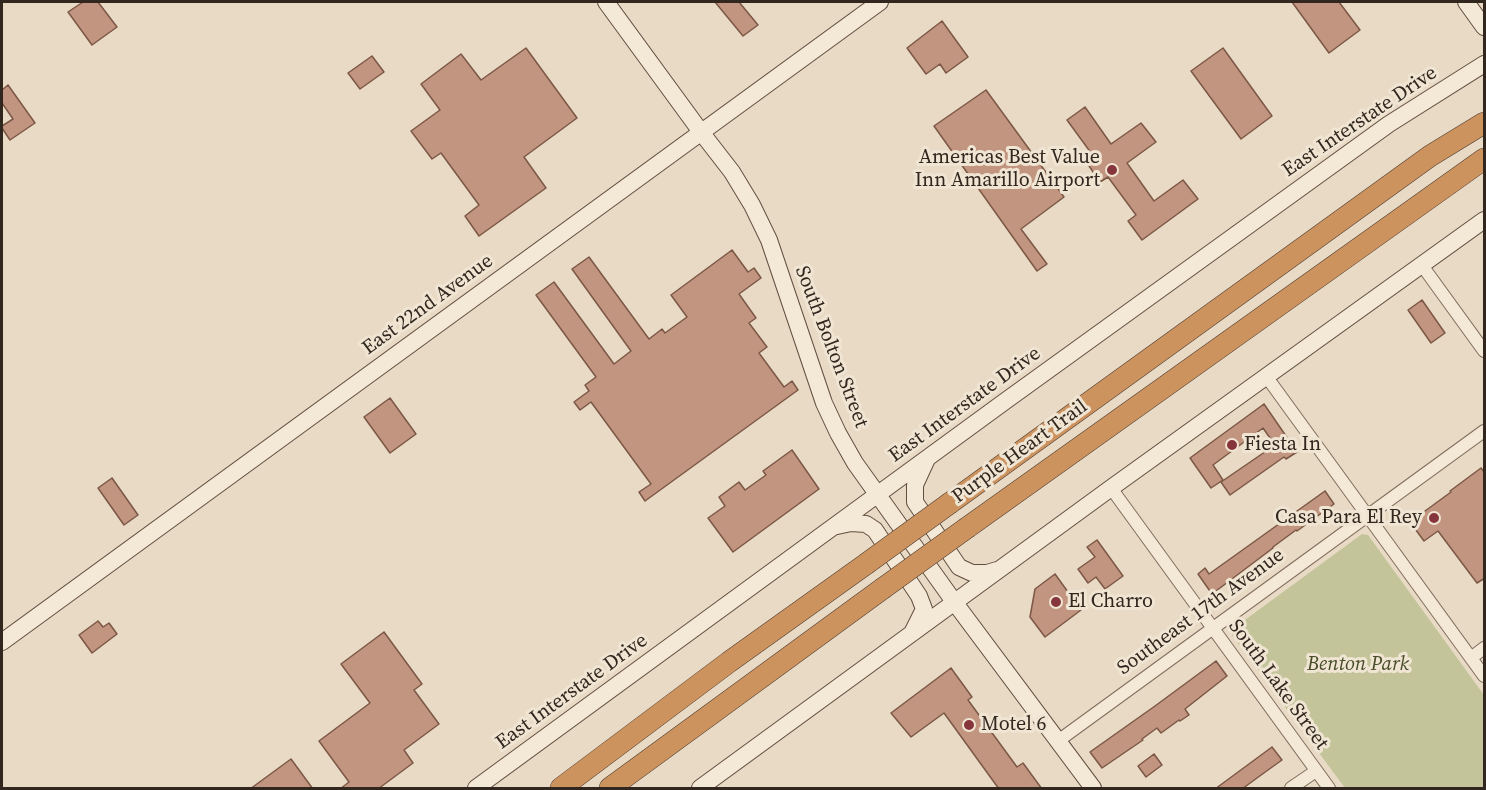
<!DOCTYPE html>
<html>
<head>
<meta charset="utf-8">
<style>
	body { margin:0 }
	#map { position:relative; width:1486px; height:790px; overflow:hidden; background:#e8dac4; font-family:"Source Serif 4",serif }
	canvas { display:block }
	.frame { position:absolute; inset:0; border:3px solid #32271f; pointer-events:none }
</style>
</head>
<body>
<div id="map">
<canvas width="1486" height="790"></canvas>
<div class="frame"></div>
</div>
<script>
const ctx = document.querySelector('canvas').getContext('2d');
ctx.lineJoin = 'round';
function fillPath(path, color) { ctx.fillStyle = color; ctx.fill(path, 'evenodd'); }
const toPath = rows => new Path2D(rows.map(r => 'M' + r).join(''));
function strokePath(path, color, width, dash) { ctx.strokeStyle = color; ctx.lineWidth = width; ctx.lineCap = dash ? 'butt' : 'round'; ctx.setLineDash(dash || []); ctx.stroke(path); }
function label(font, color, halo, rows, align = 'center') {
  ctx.font = font + ' "Source Serif 4",serif'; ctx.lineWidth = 6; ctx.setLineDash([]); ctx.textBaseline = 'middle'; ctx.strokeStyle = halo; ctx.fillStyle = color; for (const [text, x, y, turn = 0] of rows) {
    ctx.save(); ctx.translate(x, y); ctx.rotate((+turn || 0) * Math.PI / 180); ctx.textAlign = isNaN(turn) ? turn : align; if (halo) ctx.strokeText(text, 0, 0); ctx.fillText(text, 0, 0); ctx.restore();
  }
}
fillPath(toPath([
	[1362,534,1368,535,1484,695,1484,788,1345,788,1232,635,1234,628]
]), '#c3c49a');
const building = toPath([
	[83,2,98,2,117,27,92,45,68,12,83,2],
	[715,2,739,2,758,25,743,36,715,2],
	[1292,2,1339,2,1360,30,1329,53,1292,2],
	[942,21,968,57,946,73,940,64,926,74,907,48,942,21],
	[526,48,577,118,524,157,546,188,479,236,465,216,479,205,441,153,432,159,411,131,440,110,421,84,461,54,481,80,526,48],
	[1223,48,1272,116,1241,139,1191,71,1223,48],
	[372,56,384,72,360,89,348,73,372,56],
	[8,85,35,123,10,140,2,128,2,126,13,119,2,103,2,90,8,85],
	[986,90,1064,197,1021,229,1047,264,1037,271,934,126,986,90],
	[1085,107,1111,144,1141,123,1156,142,1127,163,1154,201,1183,180,1198,199,1142,240,1128,221,1136,215,1108,177,1100,182,1087,163,1094,157,1067,120,1085,107],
	[732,250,748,272,754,268,761,278,739,294,756,318,749,323,767,347,759,353,784,387,792,381,798,390,645,501,639,492,651,484,591,402,580,410,574,402,589,391,585,385,596,377,536,295,554,282,614,364,631,351,572,269,589,257,649,339,662,329,665,333,687,317,671,295,732,250],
	[1422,300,1445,333,1431,343,1408,310,1422,300],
	[390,398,416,434,390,453,364,417,390,398],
	[1264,404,1297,452,1286,459,1284,457,1230,495,1221,482,1275,445,1263,428,1213,465,1223,480,1211,488,1190,458,1264,404],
	[792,450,819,489,733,552,708,518,725,506,719,497,739,482,745,490,766,475,763,471,792,450],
	[1481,468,1485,473,1485,578,1477,583,1438,531,1424,541,1410,522,1451,492,1450,491,1481,468],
	[112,478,138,515,124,525,98,488,112,478],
	[1325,491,1334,504,1297,531,1296,530,1273,547,1273,548,1212,594,1198,574,1205,568,1209,574,1325,491],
	[1097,540,1123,576,1105,589,1096,577,1088,583,1078,569,1095,557,1087,547,1097,540],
	[1055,574,1081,610,1045,637,1030,617,1035,589,1055,574],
	[98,621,103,627,109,623,117,634,92,653,79,635,98,621],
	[384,632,422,684,414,690,439,724,404,750,413,763,378,789,340,789,349,782,319,741,370,703,341,664,384,632],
	[1216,661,1227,676,1185,709,1189,715,1180,721,1179,720,1161,733,1157,728,1142,739,1143,740,1102,768,1090,752,1155,706,1216,661],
	[951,668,972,697,968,700,1017,767,1023,763,1042,789,999,789,944,713,911,737,891,713,951,668],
	[1272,747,1282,760,1268,770,1242,789,1215,789,1272,747],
	[1154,754,1162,765,1146,777,1138,766,1154,754],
	[291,759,313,789,250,789,291,759]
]);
fillPath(building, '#c1957f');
strokePath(building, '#7c5746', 1.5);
const street = toPath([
	[1421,264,1484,351],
	[1266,376,1484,676],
	[1111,488,1329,788],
	[1471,658,1484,648],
	[1058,741,1484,431],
	[1291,788,1316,771]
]);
const secondary = toPath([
	[606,2,701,132,732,172,752,205,769,240,824,403,838,433,855,463,955,603,1093,788],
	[1466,2,1484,27],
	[927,459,915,485,915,502,959,567,972,573,987,573,997,570],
	[837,526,851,523,866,524,875,530,919,596,924,609,913,631],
	[2,642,880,2],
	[476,788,1004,402,1389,124,1484,64],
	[700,788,1111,488,1484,220]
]);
const highway = toPath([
	[950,503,1430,156,1484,123],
	[968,527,1484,159],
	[561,788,729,662,866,564],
	[610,788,882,589]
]);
strokePath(street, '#806d5d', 14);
strokePath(secondary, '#624e40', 18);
strokePath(highway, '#4e3c31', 22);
strokePath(street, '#f4e8d6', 12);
strokePath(secondary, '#f4e8d6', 16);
strokePath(highway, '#cd935f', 21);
const highwayBridge = toPath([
	[866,564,950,503],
	[882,589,968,527]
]);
strokePath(highwayBridge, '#4e3c31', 22, []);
strokePath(highwayBridge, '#cd935f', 21);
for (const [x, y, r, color] of [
	[1112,170,6,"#87353c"],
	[1232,445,6,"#87353c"],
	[1434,518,6,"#87353c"],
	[1056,602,6,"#87353c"],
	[969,725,6,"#87353c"]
]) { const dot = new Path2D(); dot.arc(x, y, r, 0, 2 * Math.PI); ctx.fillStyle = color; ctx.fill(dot); strokePath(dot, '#f0e5d3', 2); }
label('20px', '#32271f', '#f0e5d3', [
	["East Interstate Drive",1360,122,-34],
	["East 22nd Avenue",428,305,-36],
	["South Bolton Street",831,347,69],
	["East Interstate Drive",965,405,-36],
	["Purple Heart Trail",1020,452,-36],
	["Southeast 17th Avenue",1201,612,-36],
	["South Lake Street",1278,685,54],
	["East Interstate Drive",572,692,-36]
]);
label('20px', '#32271f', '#f0e5d3', [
	["Americas Best Value",1100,158,"right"],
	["Inn Amarillo Airport",1100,181,"right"],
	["Fiesta In",1244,445],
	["Casa Para El Rey",1422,518,"right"],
	["El Charro",1068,602],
	["Motel 6",981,725]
], 'left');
label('italic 20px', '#464c28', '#f0e5d3', [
	["Benton Park",1358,665]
]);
</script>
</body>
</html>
